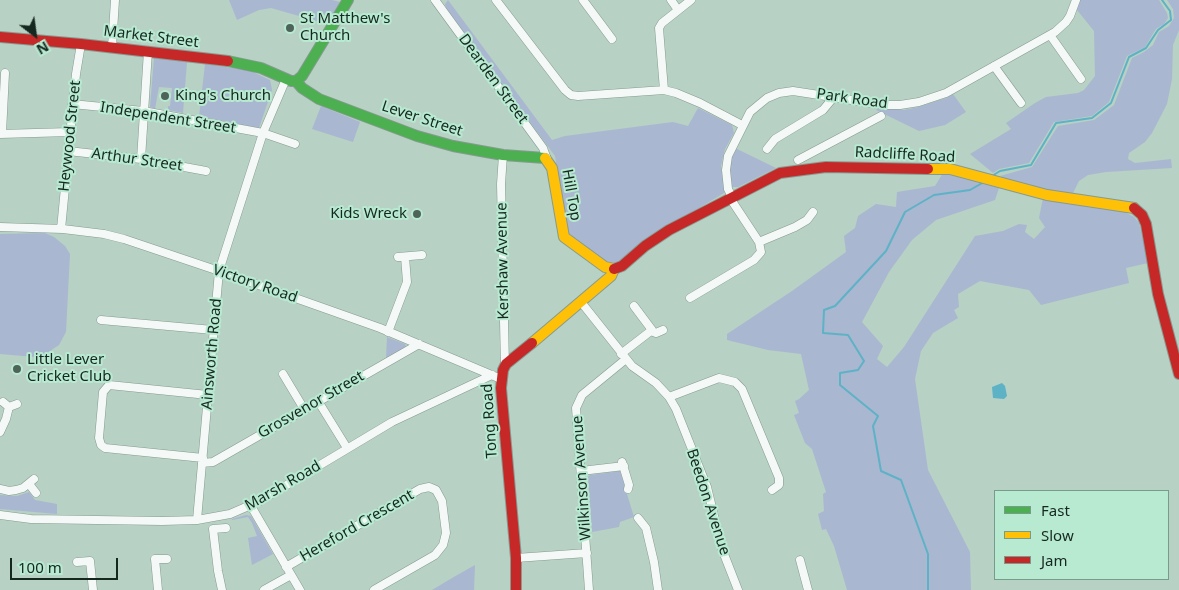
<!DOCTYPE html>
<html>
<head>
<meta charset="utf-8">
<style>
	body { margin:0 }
	#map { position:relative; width:1179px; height:590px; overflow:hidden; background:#b7d1c4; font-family:"Noto Sans",sans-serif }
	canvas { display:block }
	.legend { position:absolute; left:994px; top:490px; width:175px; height:90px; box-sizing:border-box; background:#b8ead1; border:1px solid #779c8a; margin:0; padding:6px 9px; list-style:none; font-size:15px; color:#15281f }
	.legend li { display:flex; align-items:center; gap:10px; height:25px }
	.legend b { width:25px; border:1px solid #779c8a }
	.north { position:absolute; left:10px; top:10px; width:50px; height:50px; -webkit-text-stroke:4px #b8ead1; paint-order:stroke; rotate:150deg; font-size:14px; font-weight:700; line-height:20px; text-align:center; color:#15281f }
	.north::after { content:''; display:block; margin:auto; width:18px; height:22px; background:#15281f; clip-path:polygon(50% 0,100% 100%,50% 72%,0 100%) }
	.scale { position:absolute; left:10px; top:558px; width:108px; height:22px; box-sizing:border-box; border:2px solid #15281f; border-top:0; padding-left:6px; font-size:15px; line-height:18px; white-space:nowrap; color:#15281f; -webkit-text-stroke:4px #b8ead1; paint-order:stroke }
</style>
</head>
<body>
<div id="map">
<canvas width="1179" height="590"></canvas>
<ul class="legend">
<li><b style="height:6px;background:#4caf50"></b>Fast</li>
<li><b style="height:6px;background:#ffc107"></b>Slow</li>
<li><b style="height:6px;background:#c62828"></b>Jam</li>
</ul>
<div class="north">N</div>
<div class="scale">100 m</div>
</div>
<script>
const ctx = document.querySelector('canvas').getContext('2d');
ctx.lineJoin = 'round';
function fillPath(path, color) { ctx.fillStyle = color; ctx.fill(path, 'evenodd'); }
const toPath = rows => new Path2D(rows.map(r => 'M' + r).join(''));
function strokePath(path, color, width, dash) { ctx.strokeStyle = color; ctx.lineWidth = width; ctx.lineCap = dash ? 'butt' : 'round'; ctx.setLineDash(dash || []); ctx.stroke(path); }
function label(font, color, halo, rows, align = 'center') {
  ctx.font = font + ' "Noto Sans",sans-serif'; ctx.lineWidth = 4; ctx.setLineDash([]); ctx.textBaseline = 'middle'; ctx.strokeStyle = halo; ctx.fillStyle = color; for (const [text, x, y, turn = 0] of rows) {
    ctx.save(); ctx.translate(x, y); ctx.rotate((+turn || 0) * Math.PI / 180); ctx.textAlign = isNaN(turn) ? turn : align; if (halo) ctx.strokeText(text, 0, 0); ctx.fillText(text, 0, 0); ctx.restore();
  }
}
fillPath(toPath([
	[229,0,332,0,340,2,327,24,271,8,259,10,237,20],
	[448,0,552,140,565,136,673,122,688,126,698,108,732,125,734,133,725,149,721,166,725,190,724,193,642,242,620,261,613,264,606,262,569,234,566,225,555,156,446,9,445,4],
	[1079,0,1159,0,1167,13,1168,18,1164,24,1156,29,1145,47,1127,56,1109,102,1092,116,1054,122,1029,163,999,169,993,173,970,154,1011,129,1006,123,1035,103,1046,97,1078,93,1084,90,1095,76,1094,31,1077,10],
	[1167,0,1179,0,1179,30,1173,45,1172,79,1167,104,1152,133,1145,142,1129,153,1128,159,1135,163,1171,159,1172,168,1106,172,1088,175,1079,181,1072,195,1056,193,1015,183,1000,176,1032,167,1058,126,1094,120,1114,105,1132,58,1144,52,1153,45,1159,32,1169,26,1174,18,1173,9],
	[154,58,187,62,183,113,168,110,168,106,170,106,172,88,159,87,155,109,150,107],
	[205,64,240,69,253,72,270,80,272,90,259,128,199,117],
	[953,94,966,112,945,125,919,131,876,110,879,107,904,110,918,107,946,98],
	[321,106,360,122,353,142,312,129],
	[735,148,776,168,738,187,732,187,730,186,729,164],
	[943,173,999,188,995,200,936,220,912,240,889,272,862,322,883,346,877,359,887,367,904,347,975,236,1003,231,1019,224,1027,225,1025,232,1034,239,1045,227,1039,218,1043,198,1125,212,1134,217,1139,223,1148,263,1126,268,1129,283,1041,305,1029,290,980,281,958,294,959,307,954,310,958,318,933,333,921,351,915,379,928,470,970,552,971,590,847,590,834,546,826,529,822,530,818,514,824,511,823,494,826,492,812,449,805,443,794,415,799,413,795,401,799,399,809,390,801,354,768,350,727,340,727,334,792,291,846,252,844,236,855,228,858,216,876,204,896,207,897,192,935,186],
	[45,233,54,237,65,246,70,254,66,332,59,345,47,353,35,357,0,354,0,234],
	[387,337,405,344,406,347,386,359],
	[620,471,634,517,620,522,619,527,592,532,588,477,590,475],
	[29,492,35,500,57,504,57,514,0,509,0,495,17,496],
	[246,515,251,516,273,554,252,565,248,538,257,536,252,523,248,517,232,520,232,519],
	[475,565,474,590,432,590,452,578]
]), '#aab7d1');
fillPath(toPath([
	[1002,383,1005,386,1007,396,1004,399,993,398,992,387]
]), '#5eb2c6');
strokePath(toPath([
	[992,176,1000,171,1031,165,1056,123,1092,118,1111,103,1129,57,1146,48,1158,30,1171,20,1170,11,1162,0],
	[928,590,928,554,901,480,881,471,873,426,878,416,840,385,840,373,858,370,864,361,848,335,823,333,824,310,835,306,886,251,905,212,934,195,970,190,984,182]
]), '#5eb2c6', 2);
const street = toPath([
	[435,0,543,148,547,159],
	[496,0,565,90,571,95,578,96,664,90,676,93,700,103,742,125],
	[583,0,612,39],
	[671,0,678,10],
	[1050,35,1081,79],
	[112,47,115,0],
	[994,66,1021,103],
	[664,90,659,28,662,23,691,0],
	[72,104,143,111,263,133,295,144],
	[2,133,5,73],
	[0,134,70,132],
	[767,149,775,139,823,110,833,98],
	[68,151,141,159,206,171],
	[503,155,501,184,505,367],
	[141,159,148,51],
	[798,160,881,116],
	[732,197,728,189,726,170,728,156,750,112,767,98,779,93,793,91,884,105,900,105,919,102,946,93,1055,32,1066,22,1070,16,1076,0],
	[0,227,63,229,104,234,124,239,219,271,380,328,501,379],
	[61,229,76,74,81,44],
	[759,242,795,227,807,220,813,212],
	[398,257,422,255],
	[690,298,754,260,761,252,759,242,730,198],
	[581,302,632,366,656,383,669,397,676,409,707,487,722,549,738,590],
	[101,320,213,330],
	[651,331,656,333,663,330],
	[388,332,407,282,405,257],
	[621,354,652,330,634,306],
	[283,374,304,409],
	[669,397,719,378,735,382,742,389,779,478,779,485,772,490],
	[318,401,347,448],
	[3,402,9,407,17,404],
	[0,432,6,419,9,407],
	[203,458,105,448,101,445,99,438,103,392,109,385,208,395],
	[622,462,629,485,628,489],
	[202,463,213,462,419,344],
	[581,471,624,466],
	[29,484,36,493],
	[0,489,9,491,16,490,23,488,34,479],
	[251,506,300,590],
	[0,515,31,519,162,521,197,520,230,514,260,501,392,422,492,375],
	[638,518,646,528,654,562,658,590],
	[197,520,219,271,263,133,286,79],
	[516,558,587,553],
	[800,560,808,590],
	[77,562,90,561,93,590],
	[286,567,420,489,429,487,436,490,442,501,446,533,443,545,435,555,374,590],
	[158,590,155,559,167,559],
	[222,590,218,571,213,529,226,528],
	[264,590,291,575],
	[589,590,576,408,582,395,626,359]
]);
const fast = toPath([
	[228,61,261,68,291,81,296,81,302,76,348,0],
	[296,81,302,88,319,99,417,136,453,146,503,155,545,158]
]);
const slow = toPath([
	[545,158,552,168,564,237,605,267,614,269],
	[928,169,950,169,1047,195,1134,208],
	[532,343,611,276,614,269]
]);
const jam = toPath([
	[0,37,81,44,228,61],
	[1134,208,1142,215,1146,224,1158,294,1179,374],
	[614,269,622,266,645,246,669,230,780,173,826,167,928,169],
	[516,590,516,558,501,388,503,370,506,364,532,343]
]);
strokePath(street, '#869b90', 9);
strokePath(fast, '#869b90', 12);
strokePath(slow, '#869b90', 12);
strokePath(jam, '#869b90', 12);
strokePath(street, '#f4f8f6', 8);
strokePath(fast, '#4caf50', 10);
strokePath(slow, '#ffc107', 10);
strokePath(jam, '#c62828', 10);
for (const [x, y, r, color] of [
	[290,28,5,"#4e6359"],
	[165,96,5,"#4e6359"],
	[417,214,5,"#4e6359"],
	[17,369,5,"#4e6359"]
]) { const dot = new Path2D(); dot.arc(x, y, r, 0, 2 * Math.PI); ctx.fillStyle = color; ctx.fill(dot); strokePath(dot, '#b8ead1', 2); }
label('15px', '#15281f', '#b8ead1', [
	["St Matthew's",300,19],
	["Church",300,36],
	["King's Church",175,96],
	["Kids Wreck",407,214,"right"],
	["Little Lever",27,360],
	["Cricket Club",27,377]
], 'left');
label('15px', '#15281f', '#b8ead1', [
	["Market Street",151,37,7],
	["Dearden Street",493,79,54],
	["Park Road",852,99,8],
	["Independent Street",168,118,9],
	["Lever Street",422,119,18],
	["Heywood Street",70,136,-84],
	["Radcliffe Road",905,155,3],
	["Arthur Street",137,160,8],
	["Hill Top",571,195,80],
	["Kershaw Avenue",503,261,-91],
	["Victory Road",255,284,19],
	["Ainsworth Road",212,354,-85],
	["Grosvenor Street",311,405,-30],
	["Tong Road",490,421,-94],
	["Wilkinson Avenue",582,478,-94],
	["Marsh Road",283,486,-30],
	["Beedon Avenue",708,502,72],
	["Hereford Crescent",357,526,-30]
]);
</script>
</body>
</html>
